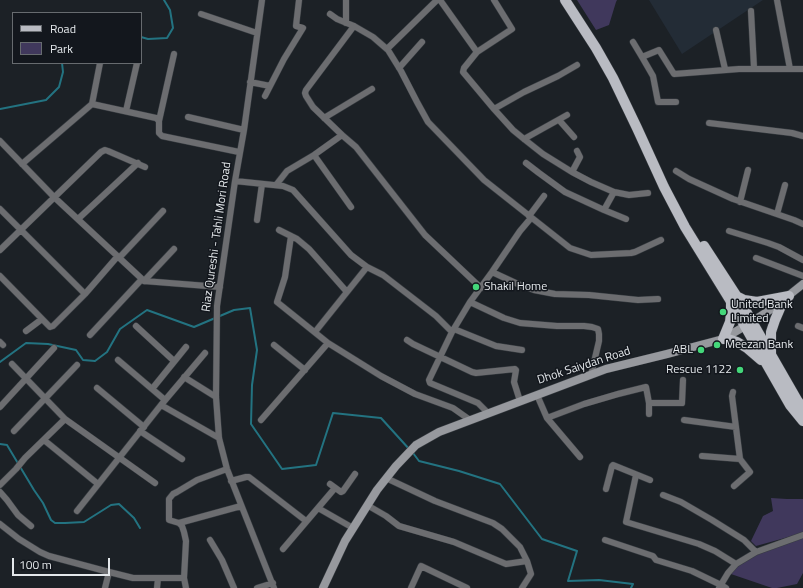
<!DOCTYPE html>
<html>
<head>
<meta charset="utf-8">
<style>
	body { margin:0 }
	#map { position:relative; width:803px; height:588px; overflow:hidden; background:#1c2126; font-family:"Titillium Web",sans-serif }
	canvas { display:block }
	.legend { position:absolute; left:12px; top:12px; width:130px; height:52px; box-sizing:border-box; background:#13171d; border:1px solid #676b6f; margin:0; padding:5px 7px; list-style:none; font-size:12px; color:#e4e8eb }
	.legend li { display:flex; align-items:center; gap:8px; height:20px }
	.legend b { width:20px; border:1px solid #676b6f }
	.scale { position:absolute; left:12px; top:558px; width:98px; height:18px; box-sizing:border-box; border:2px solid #e4e8eb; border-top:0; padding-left:5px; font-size:12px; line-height:14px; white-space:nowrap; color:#e4e8eb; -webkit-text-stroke:3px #13171d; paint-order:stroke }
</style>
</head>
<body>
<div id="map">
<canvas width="803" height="588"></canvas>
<ul class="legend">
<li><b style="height:5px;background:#b9bbc2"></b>Road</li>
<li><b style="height:11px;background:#40385c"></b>Park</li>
</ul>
<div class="scale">100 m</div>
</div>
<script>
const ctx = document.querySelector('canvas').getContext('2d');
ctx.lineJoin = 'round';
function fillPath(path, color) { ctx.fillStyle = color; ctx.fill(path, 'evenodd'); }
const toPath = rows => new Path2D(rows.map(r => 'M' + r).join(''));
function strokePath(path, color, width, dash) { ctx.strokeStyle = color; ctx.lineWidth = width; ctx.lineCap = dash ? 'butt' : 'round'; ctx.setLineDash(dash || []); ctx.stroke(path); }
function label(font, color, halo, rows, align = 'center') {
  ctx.font = font + ' "Titillium Web",sans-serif'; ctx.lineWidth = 3; ctx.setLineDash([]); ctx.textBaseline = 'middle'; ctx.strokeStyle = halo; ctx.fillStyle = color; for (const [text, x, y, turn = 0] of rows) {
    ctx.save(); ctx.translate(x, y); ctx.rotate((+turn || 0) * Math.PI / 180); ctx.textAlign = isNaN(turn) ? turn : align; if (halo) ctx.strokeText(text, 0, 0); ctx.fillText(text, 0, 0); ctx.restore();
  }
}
fillPath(toPath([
	[649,0,763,0,682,54]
]), '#232c36');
fillPath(toPath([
	[577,0,617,0,616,2,609,25,596,30],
	[771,498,787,499,803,499,803,533,756,546,751,541,763,516,773,511],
	[803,537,803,573,797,584,777,588,772,588,728,573,752,556]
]), '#40385c');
strokePath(toPath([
	[141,37,148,39,167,38,173,28,170,10,164,0],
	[0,109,46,100,59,87,63,72,62,63],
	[0,362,26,343,48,344,76,350,83,360,95,361,107,352,120,329,147,310,194,327,234,310,250,308,257,350,252,385,251,424,282,469,316,465,333,413,381,418,410,450],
	[0,444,7,445,34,490,43,503,51,520,55,523,65,523,84,522,111,505,119,504,134,518,140,528],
	[413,453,419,461,459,471,500,484,542,539,577,551,568,581,599,580,633,584,631,588]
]), '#237381', 2);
const street = toPath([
	[262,0,244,130,235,181,217,306,216,397,219,438,227,469,274,588],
	[440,0,477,52],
	[494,0,512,29,477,52,464,68,463,72,494,109],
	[777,0,790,69],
	[751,11,754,68],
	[201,14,257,33],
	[330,14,337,19,354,26,373,37,388,50,401,71,417,102,428,122,484,180,570,248,591,255,631,253,635,252,661,240],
	[346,23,346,0],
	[354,26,306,90,305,93,306,96,313,107,342,135,356,147,425,235,481,288],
	[716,30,725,69],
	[633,42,642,57,653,76,658,102,676,102],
	[387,49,437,0],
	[642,57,659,50,674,74,739,69,803,69],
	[577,65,558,76,524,92,494,109,513,130,524,139,543,154,572,172,591,182,614,192,629,195,648,193],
	[399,68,422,42],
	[250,82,270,86],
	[265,96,284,59,303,28,296,26,299,0],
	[92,104,100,63],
	[126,111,137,63],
	[188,117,244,130],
	[324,118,372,89],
	[559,120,574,137],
	[159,121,174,54],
	[709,123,792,133,803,136],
	[524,139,567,115],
	[0,141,54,197,142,279,144,281,220,287],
	[314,155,351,207],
	[526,163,539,173,565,192,604,210,626,219],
	[22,164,92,104,156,118,159,121,159,133,162,136,239,152],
	[676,171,689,179,733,199,794,220,803,224],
	[572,172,580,157,577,151],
	[235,181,283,186,293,190,351,255,367,267,383,275,436,316,452,332],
	[276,185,287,171,314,155,342,135],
	[740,202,748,170],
	[0,209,85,294],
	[604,210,614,192],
	[777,214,785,185],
	[529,216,544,196],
	[78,219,138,163],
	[257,220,262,184],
	[279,230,297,239,309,249,347,292],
	[729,231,768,243,779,247,803,260],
	[291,236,285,277,277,302,328,343,381,376,415,394,453,408,470,420],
	[0,250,101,152,105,150,108,151,145,167],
	[119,258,163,211],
	[756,258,803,276],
	[492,272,520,285,534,290,555,294,589,295,638,300,658,299],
	[0,276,48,325,50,327,53,326,85,294,117,257],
	[144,281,174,249],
	[470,302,504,318,520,323,557,326,584,326,592,327,598,329,599,334,599,341,591,375],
	[136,326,174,361],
	[798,326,803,328],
	[454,329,496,346,522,350],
	[26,331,42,319],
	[315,332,367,267],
	[90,335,142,279],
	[407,340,413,344,472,372,476,373,515,369,516,370,514,382,520,401],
	[0,342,3,345],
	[274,345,305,370],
	[118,360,165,400],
	[12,364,65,419,155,483],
	[184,377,216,397],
	[97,388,144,427],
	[152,389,186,347],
	[733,392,732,396,740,459,750,472,734,486],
	[537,395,547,418,580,457],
	[649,403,682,403,683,380],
	[161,405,219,438],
	[0,407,54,348],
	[488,413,478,403,430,383,429,380,452,332,470,302,492,272,520,231,531,218],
	[547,418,584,404,618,394,646,387,649,403,649,414],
	[261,420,328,343],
	[684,420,736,427],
	[14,431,77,365],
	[140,431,182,459],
	[44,440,98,484],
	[702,456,740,459],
	[636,475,626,522,699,544,715,551,736,564],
	[386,478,435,501,493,523,502,529,520,547,527,561,531,574,522,588],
	[231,481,246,477,249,477,306,521],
	[330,484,341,492,343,491,355,474],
	[0,485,16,469,25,458,65,419],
	[606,489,612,466,613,465,650,480],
	[0,492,7,500,18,515,31,526],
	[663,495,681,502,712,520,744,540,756,552],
	[367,505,386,516,399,526,454,542,506,564,527,561],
	[318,508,353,528],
	[77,511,161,405,205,353],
	[179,523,241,506],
	[0,524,19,539,40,552,49,556,109,572,133,578,184,578],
	[210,540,222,560,234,588],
	[605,540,653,556,656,560,692,571,721,585,726,588],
	[283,549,335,488],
	[105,588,109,572],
	[157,588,158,578],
	[186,588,184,578,186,541,184,532,182,526,179,523,169,520,169,499,173,494,177,492,197,480,227,469],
	[257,588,273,583],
	[411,588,421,566,467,588],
	[719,588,728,573,736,564,756,552,803,535]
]);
const secondary = toPath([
	[323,588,345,541,377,490,396,466,416,445,439,432,606,369,667,354,723,339,745,326,773,308,803,284]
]);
const primary = toPath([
	[565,0,596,48,613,78,637,128,664,187,685,227,730,300,790,405,803,421],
	[704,246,743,306,797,400,803,408],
	[738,297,744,300,757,302,789,296],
	[731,303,731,313,730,322,723,339,728,339,737,342,747,348,761,360],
	[771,353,771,332,775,320,781,306,789,296]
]);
strokePath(street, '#383d42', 7);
strokePath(secondary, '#383d42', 9);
strokePath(primary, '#383d42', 11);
strokePath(street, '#6c6d70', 6);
strokePath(secondary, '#97999e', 8);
strokePath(primary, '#b9bbc2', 10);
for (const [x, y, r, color] of [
	[476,287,4,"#44d77a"],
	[723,312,4,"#44d77a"],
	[717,345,4,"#44d77a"],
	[701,350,4,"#44d77a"],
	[740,370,4,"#44d77a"]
]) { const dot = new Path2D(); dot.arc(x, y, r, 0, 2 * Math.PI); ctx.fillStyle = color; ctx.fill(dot); strokePath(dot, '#13171d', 1.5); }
label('12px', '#e4e8eb', '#13171d', [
	["Riaz Qureshi - Tahli Mori Road",217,237,-82],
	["Dhok Saiydan Road",584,366,-18]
]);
label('12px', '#e4e8eb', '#13171d', [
	["Shakil Home",484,287],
	["United Bank",731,305],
	["Limited",731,319],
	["Meezan Bank",725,345],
	["ABL",693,350,"right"],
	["Rescue 1122",732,370,"right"]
], 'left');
</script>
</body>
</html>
